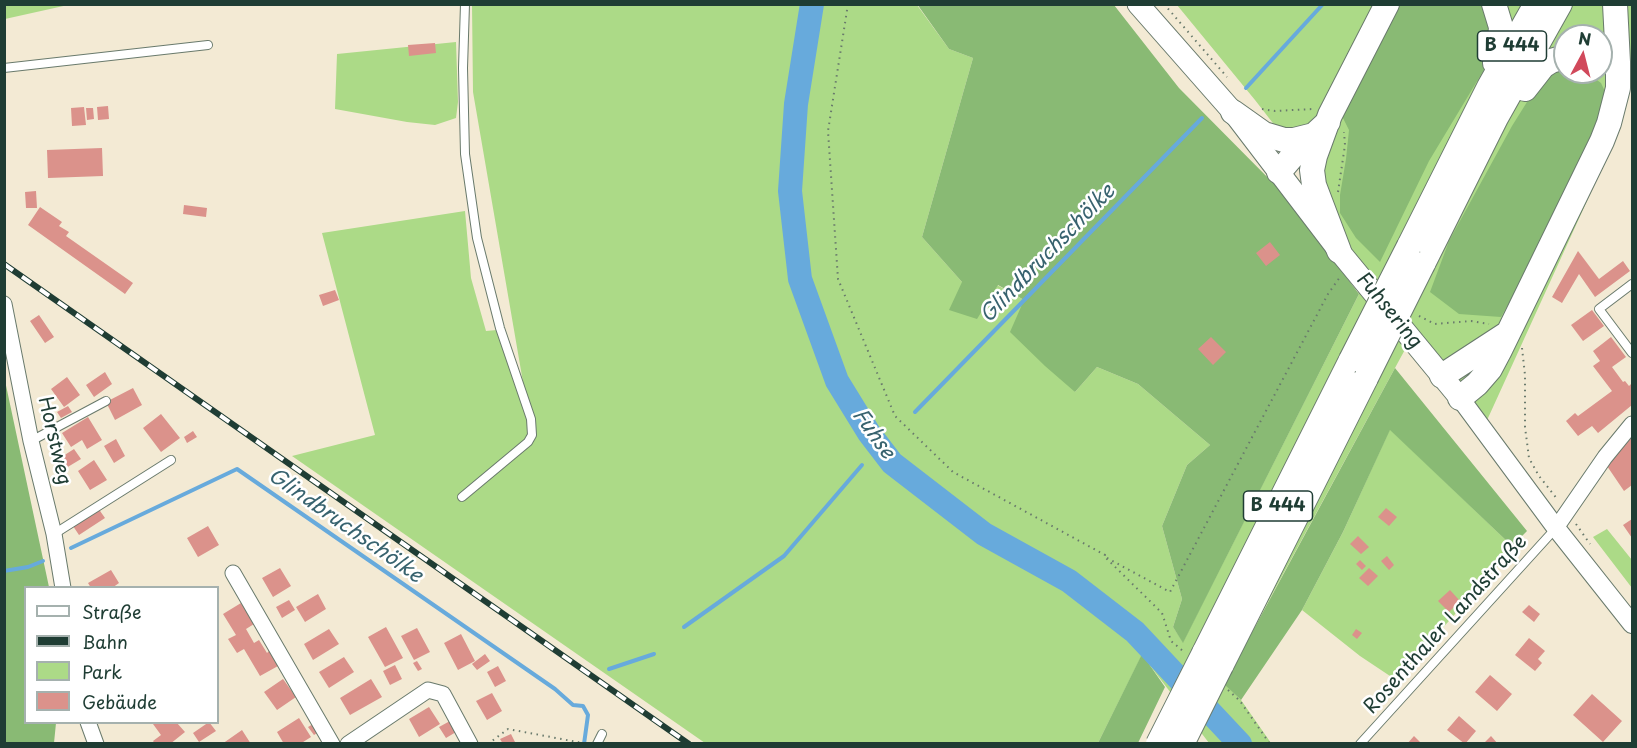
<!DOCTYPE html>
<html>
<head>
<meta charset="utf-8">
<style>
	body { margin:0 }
	#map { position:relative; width:1637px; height:748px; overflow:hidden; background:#f3ead4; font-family:"Playpen Sans",sans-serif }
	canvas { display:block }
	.frame { position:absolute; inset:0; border:6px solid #1f3d34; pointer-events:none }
	.legend { position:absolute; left:24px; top:586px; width:195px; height:138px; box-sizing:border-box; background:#fff; border:2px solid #a5b1ae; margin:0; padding:8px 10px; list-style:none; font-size:18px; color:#1f3d34 }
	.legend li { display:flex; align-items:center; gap:12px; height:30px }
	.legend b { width:30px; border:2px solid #a5b1ae }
	.north { position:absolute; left:1553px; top:24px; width:60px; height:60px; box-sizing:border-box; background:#fff; border:2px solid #a5b1ae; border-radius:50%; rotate:7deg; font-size:16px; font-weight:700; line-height:24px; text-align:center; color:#1f3d34 }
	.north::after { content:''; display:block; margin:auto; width:21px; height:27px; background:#d1495b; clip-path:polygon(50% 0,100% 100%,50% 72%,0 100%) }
</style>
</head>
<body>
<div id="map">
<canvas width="1637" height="748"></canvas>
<div class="frame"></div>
<ul class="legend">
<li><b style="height:8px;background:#fff"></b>Straße</li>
<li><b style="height:8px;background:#1f3d34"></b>Bahn</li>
<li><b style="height:16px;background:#acda87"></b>Park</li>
<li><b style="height:16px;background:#db928b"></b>Gebäude</li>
</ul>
<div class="north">N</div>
</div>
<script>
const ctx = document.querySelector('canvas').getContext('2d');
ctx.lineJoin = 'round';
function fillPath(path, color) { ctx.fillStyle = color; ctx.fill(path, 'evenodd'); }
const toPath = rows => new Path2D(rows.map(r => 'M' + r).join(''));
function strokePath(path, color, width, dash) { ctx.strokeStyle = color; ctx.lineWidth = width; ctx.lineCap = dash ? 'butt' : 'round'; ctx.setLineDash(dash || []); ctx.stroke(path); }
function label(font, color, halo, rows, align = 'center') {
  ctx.font = font + ' "Playpen Sans",sans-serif'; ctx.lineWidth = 5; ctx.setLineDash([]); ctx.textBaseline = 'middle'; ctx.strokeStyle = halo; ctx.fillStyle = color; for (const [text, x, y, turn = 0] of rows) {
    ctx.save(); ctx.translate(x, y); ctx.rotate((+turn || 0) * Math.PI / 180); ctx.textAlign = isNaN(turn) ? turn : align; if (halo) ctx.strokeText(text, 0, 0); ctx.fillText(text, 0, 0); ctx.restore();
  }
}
fillPath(toPath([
	[5,4,68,4,68,5,5,19],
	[472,5,917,5,949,49,973,58,922,237,962,282,997,285,1024,300,1075,392,1097,367,1138,384,1210,445,1187,465,1162,526,1182,599,1173,627,1183,642,1359,294,1327,193,1255,100,1177,5,1632,5,1632,70,1618,133,1483,429,1408,344,1224,683,1241,700,1271,743,1209,743,1142,655,1098,743,705,743,292,456,375,435,322,233,465,211,471,278,486,331,497,330,529,417,473,92],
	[1565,36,1601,36,1601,72,1565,72],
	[456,42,458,102,456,118,435,125,407,122,335,109,337,54],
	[1390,429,1512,546,1500,564,1396,680,1360,656,1302,610,1343,532],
	[1607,529,1632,560,1632,588,1593,537]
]), '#acda87');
fillPath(toPath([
	[917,4,1114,5,1179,88,1283,193,1359,294,1183,643,1173,627,1182,599,1162,526,1187,465,1210,445,1138,384,1097,367,1075,392,1045,366,1010,332,1024,300,998,285,977,319,949,310,962,282,922,237,973,58,949,49],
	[1401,5,1486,5,1493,21,1488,63,1429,161,1380,262,1356,238,1340,213,1340,195,1346,159,1349,130,1342,116,1389,17],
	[1565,67,1565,72,1586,72,1601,83,1609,100,1596,144,1501,317,1459,314,1430,292,1449,241,1512,126,1542,78],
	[1395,368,1527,531,1512,546,1390,430,1343,532,1302,610,1241,700,1224,684],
	[4,376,49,587,26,588,26,722,56,723,54,743,5,743],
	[1142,654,1165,687,1138,743,1098,743]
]), '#89ba74');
strokePath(toPath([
	[1246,88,1323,4],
	[915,412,1202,118],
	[71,548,237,469,555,689,573,705,583,706],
	[4,571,28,567,43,561],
	[684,627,784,556,862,465],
	[609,669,654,654],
	[583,706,588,715,584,744]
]), '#67aadc', 4);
strokePath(toPath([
	[812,4,796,104,790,191,800,279,837,381,869,433,892,463,984,534,1069,581,1135,632,1240,744]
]), '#67aadc', 24);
fillPath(toPath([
	[435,43,436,53,409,56,408,45],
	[108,106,109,119,98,120,97,107],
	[84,107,86,125,72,126,71,108],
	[86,108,93,108,94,119,87,120],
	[102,148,103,176,48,178,47,150],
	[36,191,37,208,26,208,25,192],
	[184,205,207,208,206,217,183,214],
	[40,207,62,222,59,226,69,232,66,236,133,283,125,294,28,225],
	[1270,242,1280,255,1266,266,1256,253],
	[1578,251,1599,279,1623,261,1630,271,1595,297,1579,274,1562,303,1552,297],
	[335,290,339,300,323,306,319,295],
	[1592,310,1604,326,1583,341,1571,325],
	[39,315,54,337,45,343,30,321],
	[1211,337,1226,352,1213,365,1198,349],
	[1611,337,1626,357,1612,367,1623,382,1625,381,1629,386,1632,383,1632,405,1598,433,1592,426,1578,436,1566,421,1575,413,1578,416,1612,391,1593,366,1600,361,1593,351],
	[105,372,112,384,94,397,86,385],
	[67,377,80,395,64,407,51,389],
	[133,388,142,405,115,420,106,402],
	[68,406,72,412,61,418,57,412],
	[161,414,180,438,161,452,143,428],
	[88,417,102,440,87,449,82,440,71,447,62,433],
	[193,431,197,437,187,443,184,437],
	[1632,431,1632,485,1624,491,1607,466],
	[116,439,125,456,114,463,104,446],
	[74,449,81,459,66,468,60,458],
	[94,460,107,480,90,490,78,471],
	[98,508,105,518,79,535,73,526],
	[1386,508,1397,517,1389,526,1378,517],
	[1632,519,1632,538,1623,525],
	[208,526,219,545,198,557,187,538],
	[1358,536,1369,547,1361,554,1350,544],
	[1387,556,1394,565,1389,570,1381,561],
	[1360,560,1366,566,1362,570,1356,564],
	[280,568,291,586,273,597,262,578],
	[1369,568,1378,576,1368,586,1359,578],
	[111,570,119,583,112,588,91,588,88,583],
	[1450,590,1460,601,1449,612,1438,601],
	[318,594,326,609,305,622,296,607],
	[289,600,295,610,282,618,276,607],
	[241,603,254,624,246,629,254,643,259,640,267,653,269,651,278,666,260,676,244,649,237,653,228,639,236,635,223,614],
	[1529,605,1540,614,1534,622,1522,612],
	[386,627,403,658,385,667,368,637],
	[417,628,430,652,414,660,401,636],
	[329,629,339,644,313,660,304,644],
	[1356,629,1362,633,1357,639,1352,635],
	[461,634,475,661,458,670,444,643],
	[1529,638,1545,651,1538,659,1542,663,1535,671,1515,655],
	[485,654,490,661,477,670,472,664],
	[344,657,354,672,329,688,319,672],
	[417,661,422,669,418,671,413,663],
	[395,665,402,679,390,685,383,671],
	[498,666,506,681,495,687,487,672],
	[1490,675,1512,694,1497,711,1475,692],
	[283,679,296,697,277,710,264,692],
	[371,679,382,697,350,715,340,698],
	[492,693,502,711,487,720,476,701],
	[1592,694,1622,721,1603,742,1573,715],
	[429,707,440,724,419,737,409,719],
	[1459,716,1476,731,1465,744,1447,730],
	[299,718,311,737,300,744,284,744,277,732],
	[450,721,456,732,446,738,439,727],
	[209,722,216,731,199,742,193,733],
	[154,723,177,723,185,732,170,744,155,744,153,741,161,735,153,724],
	[315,723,320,731,314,735,308,727],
	[242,730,251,744,222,744],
	[511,734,516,744,503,744,500,739],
	[1414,736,1422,744,1407,744],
	[1491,736,1498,744,1485,742]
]), '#db928b');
const service = toPath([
	[4,68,208,45],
	[1632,284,1599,309,1632,353],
	[31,441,106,401],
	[462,497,528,442,532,435,531,419,500,328,477,238,465,154,463,68,465,4],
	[54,534,171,460],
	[597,744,602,734],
	[1360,744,1556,528]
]);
const minor = toPath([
	[4,304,31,441,54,534,63,588],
	[1556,528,1605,457,1632,424],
	[233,573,332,744],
	[88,722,96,744],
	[348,744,428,690,443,694,470,744]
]);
const tertiary = toPath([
	[1460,398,1556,528,1632,624]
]);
const secondary = toPath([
	[1138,4,1233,112,1339,251,1460,398]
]);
const trunk = toPath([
	[1494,4,1501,27,1500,39,1495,63],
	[1525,89,1543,66,1551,61,1565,57],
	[1233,112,1264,134,1284,140,1294,140,1314,135,1328,122],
	[1279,172,1297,151,1314,135],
	[1409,246,1489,87,1536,4],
	[1339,251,1314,185,1312,170,1315,156,1330,115,1387,4],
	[1423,264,1496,118,1560,4],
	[1442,376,1508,333],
	[1460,398,1477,384,1490,369,1499,352,1602,141,1609,123,1618,88,1618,62,1615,4],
	[1204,653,1351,360],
	[1221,666,1366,378]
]);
strokePath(service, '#697a6c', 10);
strokePath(minor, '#697a6c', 17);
strokePath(tertiary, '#697a6c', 20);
strokePath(secondary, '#697a6c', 23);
strokePath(trunk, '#697a6c', 26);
strokePath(toPath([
	[848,4,828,131,838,279,895,416,953,472,1105,555,1104,556,1162,613,1171,641,1183,651],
	[1164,4,1227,77],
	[1262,109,1275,111,1313,109],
	[1338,192,1345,145,1344,132],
	[1419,316,1435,324,1471,321,1489,324],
	[1522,348,1525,375,1525,427,1529,458,1539,476,1558,500],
	[1576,524,1590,544],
	[1107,558,1170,592,1328,294,1340,277],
	[1228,690,1240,701,1270,744],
	[488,744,508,729,588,744]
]), '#697a6c', 2, [1.5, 4.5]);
strokePath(service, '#fff', 8);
strokePath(minor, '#fff', 15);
strokePath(tertiary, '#fff', 18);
strokePath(secondary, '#fff', 21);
strokePath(trunk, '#fff', 24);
const rail = toPath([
	[4,264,689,744]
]);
strokePath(rail, '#1f3d34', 6);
strokePath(rail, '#fff', 4, [11]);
const trunkBridge = toPath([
	[1351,360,1409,246],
	[1366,378,1423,264],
	[1158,744,1204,653],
	[1182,744,1221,666]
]);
strokePath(trunkBridge, '#697a6c', 26, []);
strokePath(trunkBridge, '#fff', 24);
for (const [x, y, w] of [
	[1512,46,69],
	[1278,506,69]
]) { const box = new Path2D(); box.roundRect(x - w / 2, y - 15, w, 30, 4.5); ctx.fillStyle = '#fff'; ctx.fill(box); strokePath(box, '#1f3d34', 1.5); }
label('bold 18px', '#1f3d34', null, [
	["B 444",1512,46],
	["B 444",1278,506]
]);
label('20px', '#1f3d34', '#fff', [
	["Fuhsering",1389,311,51],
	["Horstweg",54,441,77],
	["Rosenthaler Landstraße",1446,625,-48]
]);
label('italic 21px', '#38636f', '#fff', [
	["Glindbruchschölke",1048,254,-46],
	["Fuhse",873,434,55],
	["Glindbruchschölke",345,526,35]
]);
</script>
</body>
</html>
